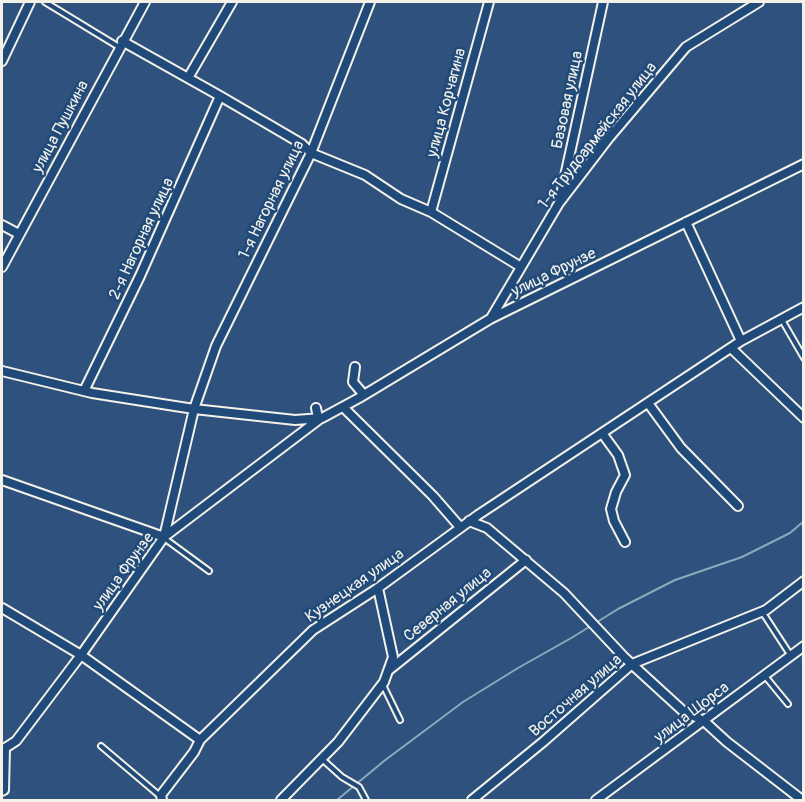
<!DOCTYPE html>
<html>
<head>
<meta charset="utf-8">
<style>
	body { margin:0 }
	#map { position:relative; width:805px; height:802px; overflow:hidden; background:#2e527d; font-family:Pangolin,sans-serif }
	canvas { display:block }
	.frame { position:absolute; inset:0; border:3px solid #f4f1e8; pointer-events:none }
</style>
</head>
<body>
<div id="map">
<canvas width="805" height="802"></canvas>
<div class="frame"></div>
</div>
<script>
const ctx = document.querySelector('canvas').getContext('2d');
ctx.lineJoin = 'round';
const toPath = rows => new Path2D(rows.map(r => 'M' + r).join(''));
function strokePath(path, color, width, dash) { ctx.strokeStyle = color; ctx.lineWidth = width; ctx.lineCap = dash ? 'butt' : 'round'; ctx.setLineDash(dash || []); ctx.stroke(path); }
function label(font, color, halo, rows, align = 'center') {
  ctx.font = font + ' Pangolin,sans-serif'; ctx.lineWidth = 5; ctx.setLineDash([]); ctx.textBaseline = 'middle'; ctx.strokeStyle = halo; ctx.fillStyle = color; for (const [text, x, y, turn = 0] of rows) {
    ctx.save(); ctx.translate(x, y); ctx.rotate((+turn || 0) * Math.PI / 180); ctx.textAlign = isNaN(turn) ? turn : align; if (halo) ctx.strokeText(text, 0, 0); ctx.fillText(text, 0, 0); ctx.restore();
  }
}
strokePath(toPath([
	[337,800,384,761,463,702,518,668,573,637,618,609,675,580,742,557,790,533,804,521]
]), '#8aaabd', 2);
const lane = toPath([
	[45,2,119,47],
	[782,320,804,358],
	[164,538,209,571],
	[763,613,791,656],
	[765,676,788,704],
	[383,685,400,720],
	[101,746,160,796],
	[322,759,342,777,359,787,366,800]
]);
const street = toPath([
	[122,41,220,96,302,144,311,153,365,175,401,199,431,212,521,267],
	[2,61,30,2],
	[188,78,232,2],
	[560,199,603,2],
	[431,212,489,2],
	[686,222,741,341],
	[2,225,19,234],
	[2,267,145,2],
	[491,318,559,203,608,139,686,47,759,2],
	[731,348,804,418],
	[355,367,353,382,364,395],
	[2,371,92,393,194,409,295,420,322,418,359,398,490,319,804,164],
	[84,391,140,276,220,96],
	[648,403,681,448,738,506],
	[343,407,433,496,460,527],
	[316,408,318,418],
	[602,433,618,455,625,475,616,492,611,509,614,521,625,542],
	[2,480,164,537,194,409,216,346,311,153,370,2],
	[469,521,487,528,564,593,625,658,683,711,704,721,727,742,802,800],
	[2,608,81,655,200,740],
	[389,670,526,560],
	[2,750,16,741,81,655,164,537,321,418],
	[2,791,4,790,5,748],
	[162,800,161,795,194,752,200,740,313,630,378,588,478,515,741,341,804,307],
	[281,800,338,742,384,682,393,657,378,588],
	[472,800,543,742,632,664,766,610,804,581],
	[596,800,804,646]
]);
strokePath(lane, '#f4f1e8', 8);
strokePath(street, '#f4f1e8', 12);
strokePath(lane, '#1f4a7a', 4);
strokePath(street, '#1f4a7a', 8);
label('16px', '#f4f1e8', '#1f4a7a', [
	["Базовая улица",568,100,-78],
	["улица Корчагина",447,103,-75],
	["улица Пушкина",61,127,-62],
	["1-я Трудоармейская улица",598,136,-52],
	["1-я Нагорная улица",272,200,-64],
	["2-я Нагорная улица",142,239,-65],
	["улица Фрунзе",554,273,-26],
	["улица Фрунзе",124,572,-54],
	["Кузнецкая улица",355,586,-35],
	["Северная улица",448,605,-39],
	["Восточная улица",576,696,-41],
	["улица Щорса",692,713,-37]
]);
</script>
</body>
</html>
